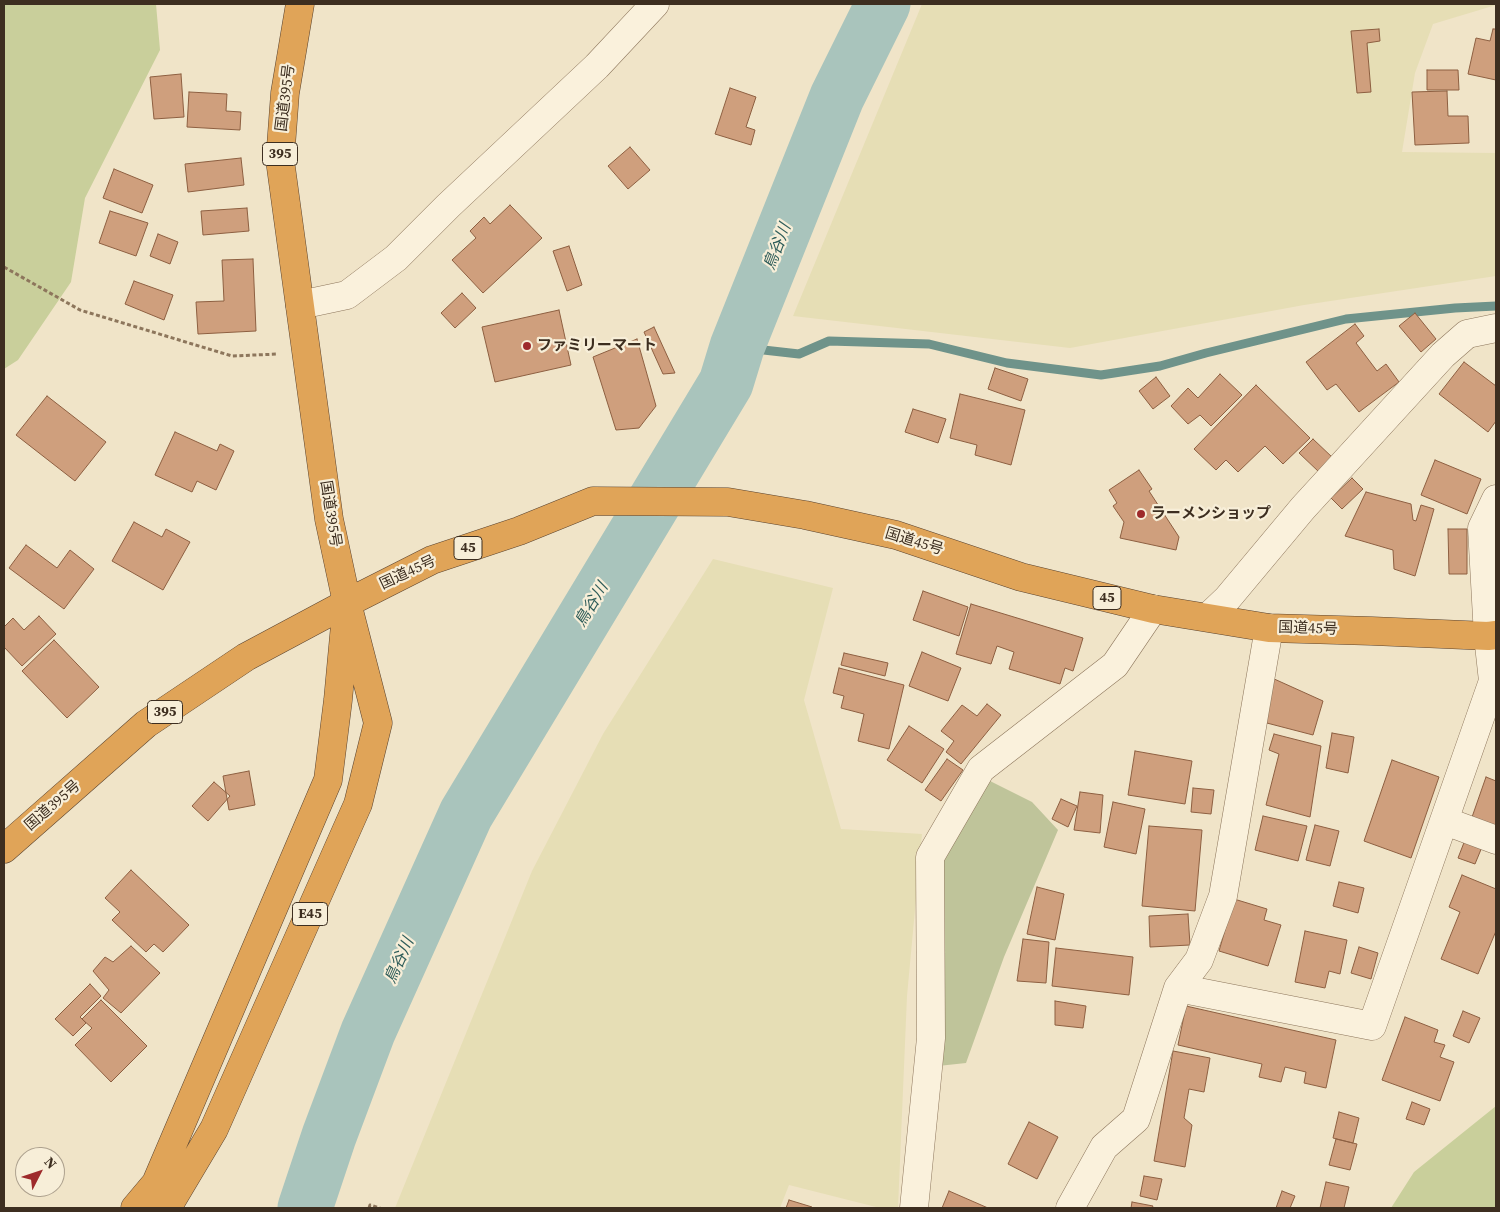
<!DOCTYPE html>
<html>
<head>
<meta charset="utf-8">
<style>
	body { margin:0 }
	#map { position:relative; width:1500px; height:1212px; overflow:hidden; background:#f0e4c8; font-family:"Source Serif 4",serif }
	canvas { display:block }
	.frame { position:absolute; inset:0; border:5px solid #3d2e20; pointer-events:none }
	.north { position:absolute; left:15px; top:1147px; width:50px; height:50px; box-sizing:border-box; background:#f7eed8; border:1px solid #ada18e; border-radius:50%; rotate:49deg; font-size:14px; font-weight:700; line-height:20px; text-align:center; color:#3d2e20 }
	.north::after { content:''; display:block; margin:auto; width:18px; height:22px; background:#9e2a2b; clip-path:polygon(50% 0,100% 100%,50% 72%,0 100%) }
</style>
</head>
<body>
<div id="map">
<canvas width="1500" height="1212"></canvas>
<div class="frame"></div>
<div class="north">N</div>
</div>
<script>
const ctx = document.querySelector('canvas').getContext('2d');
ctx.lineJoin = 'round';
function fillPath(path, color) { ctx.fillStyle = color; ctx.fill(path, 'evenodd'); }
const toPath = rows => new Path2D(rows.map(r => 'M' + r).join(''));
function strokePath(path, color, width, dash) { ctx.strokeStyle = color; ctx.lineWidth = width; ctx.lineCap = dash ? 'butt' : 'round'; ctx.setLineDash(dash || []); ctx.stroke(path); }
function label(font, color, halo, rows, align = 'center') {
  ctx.font = font + ' "Source Serif 4","Noto Sans JP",serif'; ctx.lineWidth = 4.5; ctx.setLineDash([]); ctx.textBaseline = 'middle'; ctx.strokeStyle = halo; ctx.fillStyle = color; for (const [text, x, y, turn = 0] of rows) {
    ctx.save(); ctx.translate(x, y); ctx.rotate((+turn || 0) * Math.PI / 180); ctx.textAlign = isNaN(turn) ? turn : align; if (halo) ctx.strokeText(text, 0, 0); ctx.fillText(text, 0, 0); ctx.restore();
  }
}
fillPath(toPath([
	[922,4,1496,4,1496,5,1433,24,1415,73,1402,152,1496,153,1496,276,1304,305,1070,348,793,316],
	[713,559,833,588,804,700,841,829,922,834,907,996,898,1208,880,1208,789,1185,780,1208,395,1208,532,871,603,734]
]), '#e6deb5');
fillPath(toPath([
	[4,4,156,4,160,50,85,198,71,282,18,360,4,369],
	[1496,1106,1496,1208,1391,1208,1414,1172]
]), '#c9cf9b');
fillPath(toPath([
	[988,780,1032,802,1058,830,1004,957,966,1063,938,1066,939,862]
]), '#bfc49a');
strokePath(toPath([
	[737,347,799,354,829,341,929,344,1007,363,1101,375,1160,366,1206,353,1346,319,1455,308,1496,306]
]), '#6f938a', 9);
strokePath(toPath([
	[305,1208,329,1136,368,1032,466,814,726,383,737,347,837,97,883,4]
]), '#a9c4bc', 55);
const building = toPath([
	[1379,29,1380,41,1367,43,1371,92,1357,93,1351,31,1379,29],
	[1493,29,1496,29,1496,80,1468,74,1476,38,1490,41,1493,29],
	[1427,70,1458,70,1459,90,1427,90,1427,70],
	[181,74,184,117,154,119,150,77,181,74],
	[730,88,756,97,746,127,755,130,751,145,715,134,730,88],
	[1447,91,1448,116,1468,116,1469,143,1415,145,1412,92,1447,91],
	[189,92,227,94,226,111,241,112,240,130,187,127,189,92],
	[630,147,650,170,628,189,608,166,630,147],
	[241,158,244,185,188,192,185,164,241,158],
	[114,169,153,185,142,213,103,198,114,169],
	[510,205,542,238,483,293,452,260,476,238,470,231,484,217,490,224,510,205],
	[247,208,249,231,203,235,201,211,247,208],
	[110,211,148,223,136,256,99,243,110,211],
	[158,234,178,242,170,264,150,256,158,234],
	[569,246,582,285,567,291,553,251,569,246],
	[253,259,256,331,198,334,196,302,224,301,222,260,253,259],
	[134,281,173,295,164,320,125,304,134,281],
	[462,293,476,308,455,328,441,313,462,293],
	[559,310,571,365,495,382,482,327,559,310],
	[1415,313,1436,339,1421,352,1399,326,1415,313],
	[1355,324,1364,336,1356,343,1377,371,1386,364,1399,382,1359,412,1336,384,1327,390,1306,362,1355,324],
	[654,327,675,373,663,374,644,332,654,327],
	[637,339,656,406,639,428,616,430,593,357,637,339],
	[1464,362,1496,386,1496,421,1488,432,1439,394,1464,362],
	[995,368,1028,379,1021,401,988,389,995,368],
	[1220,374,1242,395,1211,426,1200,415,1188,424,1171,406,1188,388,1198,398,1220,374],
	[1156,377,1170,396,1153,409,1139,391,1156,377],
	[1256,385,1310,438,1283,464,1265,446,1238,472,1226,460,1216,470,1194,449,1256,385],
	[960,394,1025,410,1011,465,975,455,977,445,950,438,960,394],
	[47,396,106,442,75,481,16,435,47,396],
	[913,409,946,419,938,443,905,432,913,409],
	[175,432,217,451,220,444,234,451,216,490,197,481,192,492,155,475,175,432],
	[1313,439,1333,458,1319,472,1299,453,1313,439],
	[1435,460,1481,479,1467,514,1421,495,1435,460],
	[1139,470,1152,489,1149,491,1179,537,1176,550,1120,538,1124,522,1113,506,1117,503,1109,490,1139,470],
	[1352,478,1363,489,1342,509,1331,498,1352,478],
	[1366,492,1411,504,1413,520,1416,521,1421,505,1434,509,1415,576,1394,569,1393,550,1345,536,1366,492],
	[134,522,162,537,166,529,190,542,163,590,112,561,134,522],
	[1448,529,1467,529,1467,574,1449,574,1448,529],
	[26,545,57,568,70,550,94,569,64,609,9,568,26,545],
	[923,591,968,607,959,636,913,620,923,591],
	[971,604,1083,638,1073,671,1065,668,1060,684,1009,669,1014,652,997,646,991,664,956,654,971,604],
	[39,616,56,634,22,666,4,647,4,627,13,618,24,630,39,616],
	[54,640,99,687,67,718,22,671,54,640],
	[922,652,961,668,948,701,909,686,922,652],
	[844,653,888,663,885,676,841,665,844,653],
	[839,668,904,685,889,749,858,741,864,714,841,708,844,696,833,693,839,668],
	[1272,678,1323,701,1313,735,1263,722,1272,678],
	[987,704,1001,715,961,764,946,752,954,741,941,731,962,705,977,716,987,704],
	[909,726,944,749,922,783,887,760,909,726],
	[1332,733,1354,737,1348,773,1326,768,1332,733],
	[1274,734,1321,746,1310,817,1266,805,1279,754,1269,750,1274,734],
	[1135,751,1192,761,1185,804,1128,795,1135,751],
	[947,759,963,770,941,801,925,790,947,759],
	[1392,760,1439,777,1411,858,1364,841,1392,760],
	[249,771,255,805,229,810,223,776,249,771],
	[1486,777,1496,781,1496,829,1471,820,1486,777],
	[214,782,230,796,208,821,192,806,214,782],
	[1193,788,1214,790,1211,814,1191,812,1193,788],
	[1080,792,1103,795,1100,833,1074,830,1080,792],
	[1061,799,1077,806,1068,827,1052,819,1061,799],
	[1113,802,1145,809,1136,854,1104,847,1113,802],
	[1263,816,1307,826,1298,861,1255,850,1263,816],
	[1315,825,1339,831,1330,866,1306,860,1315,825],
	[1149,826,1202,830,1195,911,1142,906,1149,826],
	[1465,840,1482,847,1475,864,1458,858,1465,840],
	[131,870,189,925,163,952,154,944,146,952,112,920,120,912,105,898,131,870],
	[1462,875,1496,889,1496,931,1478,974,1441,959,1460,912,1449,907,1462,875],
	[1339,882,1364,888,1358,913,1333,906,1339,882],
	[1037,887,1064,894,1055,940,1027,934,1037,887],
	[1234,899,1267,909,1264,920,1281,925,1268,966,1219,951,1234,899],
	[1188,914,1190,945,1150,947,1149,916,1188,914],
	[1305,931,1347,940,1340,974,1329,971,1325,988,1295,982,1305,931],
	[1023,939,1049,942,1046,983,1017,981,1023,939],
	[131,946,160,973,121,1013,103,998,109,990,93,971,105,957,113,962,131,946],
	[1359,947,1378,953,1371,979,1351,973,1359,947],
	[1056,948,1133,957,1129,995,1052,986,1056,948],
	[90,984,101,996,80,1017,86,1023,73,1036,55,1019,90,984],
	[101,1000,147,1046,111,1082,75,1045,92,1028,82,1019,101,1000],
	[1055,1001,1086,1006,1083,1028,1055,1025,1055,1001],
	[1186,1006,1336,1040,1326,1088,1304,1083,1306,1072,1285,1067,1281,1082,1259,1077,1262,1064,1178,1045,1186,1006],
	[1463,1011,1480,1018,1469,1043,1453,1036,1463,1011],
	[1405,1017,1438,1030,1434,1042,1445,1045,1440,1057,1454,1062,1440,1101,1382,1080,1405,1017],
	[1173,1051,1210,1058,1204,1092,1189,1089,1184,1118,1192,1125,1185,1167,1154,1161,1173,1051],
	[1412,1102,1430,1109,1424,1125,1406,1119,1412,1102],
	[1339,1112,1359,1118,1353,1143,1333,1138,1339,1112],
	[1029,1122,1058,1137,1037,1179,1008,1164,1029,1122],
	[1336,1139,1357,1144,1350,1170,1329,1165,1336,1139],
	[1144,1176,1162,1179,1157,1200,1140,1196,1144,1176],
	[1326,1182,1349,1187,1344,1208,1320,1208,1326,1182],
	[949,1191,988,1208,942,1208,949,1191],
	[1282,1191,1295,1196,1290,1208,1276,1208,1282,1191],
	[789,1200,812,1207,811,1208,786,1208,789,1200],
	[1132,1202,1153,1206,1152,1208,1131,1208,1132,1202]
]);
fillPath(building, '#cf9f7d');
strokePath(building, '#8d5f41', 1);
const street = toPath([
	[300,305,347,295,396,258,448,206,597,66,655,4],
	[1208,617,1227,599,1303,508,1443,355,1467,334,1496,328],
	[1445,821,1496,840],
	[1178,988,1372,1026,1493,681,1488,636,1482,528,1496,499],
	[914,1208,931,1038,930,857,981,769,1115,665,1153,609],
	[1070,1208,1104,1147,1136,1119,1178,988,1199,960,1223,896,1269,628]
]);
const highway = toPath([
	[4,849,146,724,246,657,347,603,432,560,519,531,593,501,728,502,805,515,896,535,1021,577,1153,609,1269,628,1372,631,1488,636,1496,635],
	[135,1208,156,1183,328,780,338,700,345,625],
	[167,1208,214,1129,358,804,378,723,347,603,329,519,280,160,285,93,300,4]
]);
strokePath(street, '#8d765c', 29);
strokePath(highway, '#5b4430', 29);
strokePath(toPath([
	[4,267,80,310,232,356,278,354],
	[369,1208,370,1205,380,1208]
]), '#8d765c', 3, [4, 2.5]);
strokePath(street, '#faf1dc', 28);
strokePath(highway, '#e0a458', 28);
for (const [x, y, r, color] of [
	[527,346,5,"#9e2a2b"],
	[1141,514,5,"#9e2a2b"]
]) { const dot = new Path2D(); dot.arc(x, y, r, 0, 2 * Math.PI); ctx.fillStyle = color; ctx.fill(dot); strokePath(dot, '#f7eed8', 2); }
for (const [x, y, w] of [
	[280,154,35],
	[468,548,28],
	[1107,598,28],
	[165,712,35],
	[310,914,35]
]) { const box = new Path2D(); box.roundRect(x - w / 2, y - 11.5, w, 23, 4); ctx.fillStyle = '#f7eed8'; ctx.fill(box); strokePath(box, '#3d2e20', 1); }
label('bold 14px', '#3d2e20', null, [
	["395",280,154],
	["45",468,548],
	["45",1107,598],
	["395",165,712],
	["E45",310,914]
]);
label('15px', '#3d2e20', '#f7eed8', [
	["国道395号",286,98,-83],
	["国道395号",330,514,81],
	["国道45号",914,542,17],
	["国道45号",408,573,-25],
	["国道45号",1308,629,2],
	["国道395号",53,806,-41]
]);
label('bold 15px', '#3d2e20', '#f7eed8', [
	["ファミリーマート",537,346],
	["ラーメンショップ",1151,514]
], 'left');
label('italic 16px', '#2f5d5a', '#f7eed8', [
	["鳥谷川",778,247,-69],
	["鳥谷川",592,605,-59],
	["鳥谷川",400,961,-66]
]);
</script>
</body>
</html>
